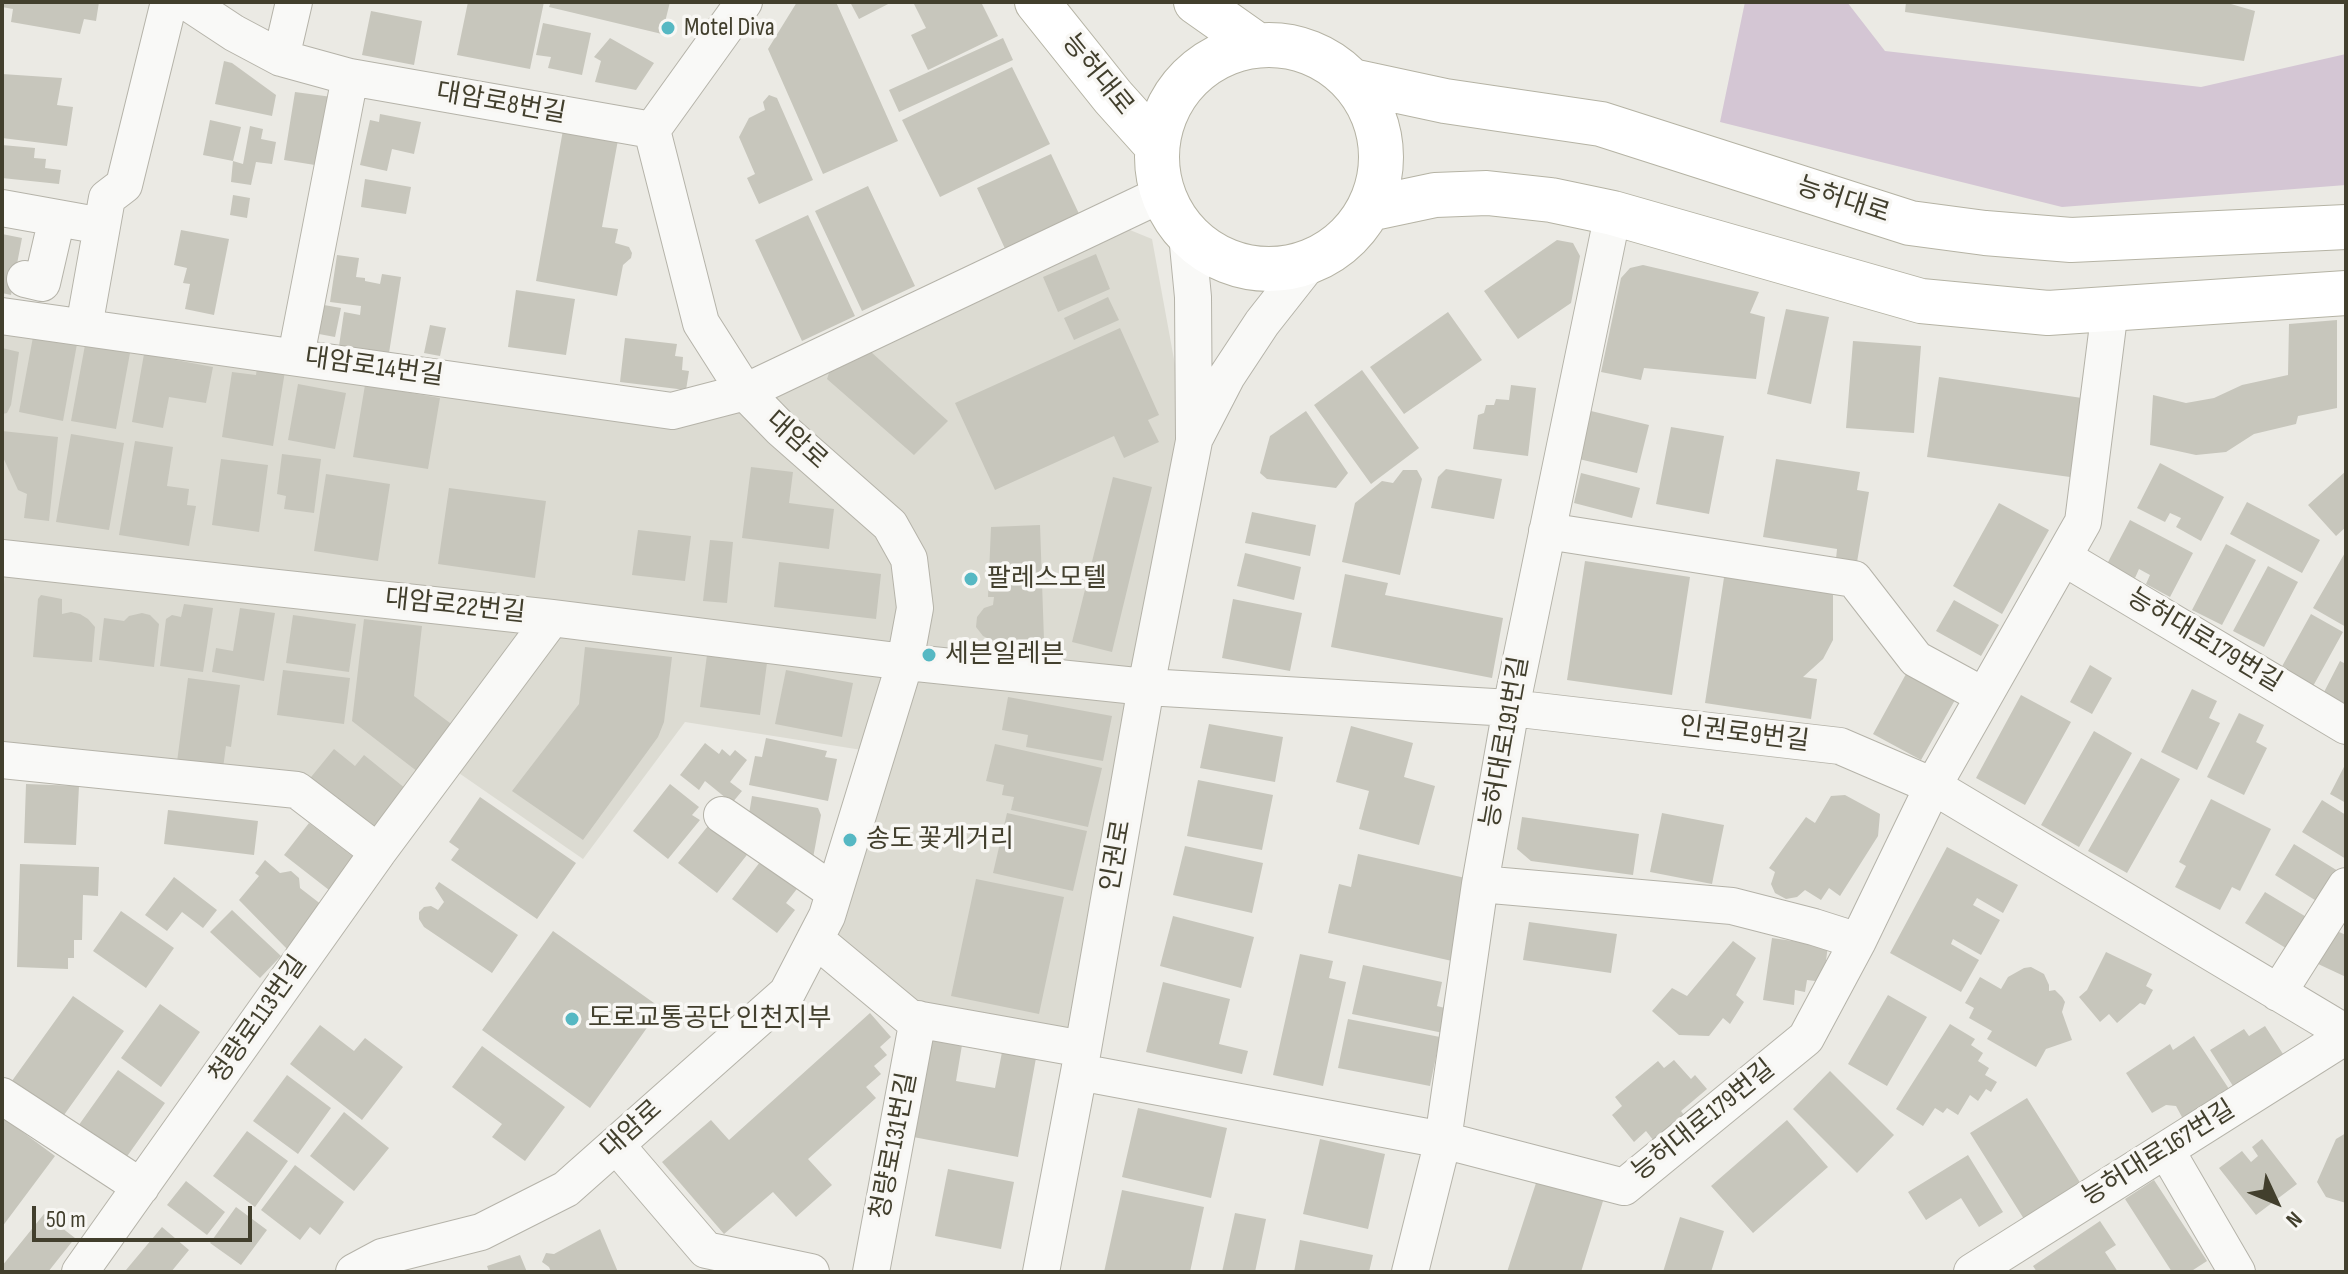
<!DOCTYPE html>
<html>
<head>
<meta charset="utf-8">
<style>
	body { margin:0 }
	#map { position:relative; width:2348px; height:1274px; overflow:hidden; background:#ebeae4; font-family:"Sofia Sans Condensed",sans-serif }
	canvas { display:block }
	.frame { position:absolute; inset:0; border:4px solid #423f2d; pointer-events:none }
	.north { position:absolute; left:2236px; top:1162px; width:80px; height:80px; -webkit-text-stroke:6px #f8f7f4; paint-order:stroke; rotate:134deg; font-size:22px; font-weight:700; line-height:32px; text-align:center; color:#423f2d }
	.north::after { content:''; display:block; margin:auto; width:28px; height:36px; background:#423f2d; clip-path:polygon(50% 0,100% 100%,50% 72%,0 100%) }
	.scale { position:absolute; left:32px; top:1206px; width:220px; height:36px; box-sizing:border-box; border:4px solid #423f2d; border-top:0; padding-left:10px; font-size:24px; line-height:28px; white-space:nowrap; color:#423f2d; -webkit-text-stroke:6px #f8f7f4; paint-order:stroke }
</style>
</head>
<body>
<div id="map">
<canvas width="2348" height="1274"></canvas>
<div class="frame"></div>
<div class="north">N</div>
<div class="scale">50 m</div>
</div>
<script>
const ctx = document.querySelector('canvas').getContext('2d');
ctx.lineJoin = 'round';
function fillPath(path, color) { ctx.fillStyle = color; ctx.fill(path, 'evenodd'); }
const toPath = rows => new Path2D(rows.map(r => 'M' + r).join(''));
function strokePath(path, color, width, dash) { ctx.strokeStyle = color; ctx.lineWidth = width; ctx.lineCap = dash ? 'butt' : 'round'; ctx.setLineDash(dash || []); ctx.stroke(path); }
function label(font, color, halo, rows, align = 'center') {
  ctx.font = font + ' "Sofia Sans Condensed","Noto Sans KR",sans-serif'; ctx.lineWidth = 7; ctx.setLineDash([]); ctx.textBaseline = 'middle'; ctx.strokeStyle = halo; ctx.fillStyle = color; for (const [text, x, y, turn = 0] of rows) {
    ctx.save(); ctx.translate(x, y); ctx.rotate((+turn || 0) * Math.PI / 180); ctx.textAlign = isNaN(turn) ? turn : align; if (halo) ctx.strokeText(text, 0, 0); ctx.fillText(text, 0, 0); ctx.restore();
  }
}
fillPath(toPath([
	[1125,228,1152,239,1188,436,1077,1041,912,1014,826,940,881,753,685,722,583,859,456,771,393,859,298,787,2,759,2,616,6,553,2,542,2,319,672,413]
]), '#dcdbd2');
fillPath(toPath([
	[1745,2,1847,2,1885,51,2201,87,2346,54,2346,185,2062,207,1720,122]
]), '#d4c6d4');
fillPath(toPath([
	[2,2,99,2,96,21,84,19,80,34,11,22,13,9,2,7],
	[468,2,544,2,530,69,457,55],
	[551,2,670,2,662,34,549,7],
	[797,2,836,2,898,141,823,174,768,49],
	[850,2,892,2,859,19],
	[913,2,981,2,998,36,928,70,911,35,926,28],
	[1906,2,2224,2,2255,11,2244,61,1905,12],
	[371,11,422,21,414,65,362,55],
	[543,23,591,33,582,75,548,68,551,57,536,55],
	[610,38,654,63,636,90,595,82,601,61,594,57],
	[1003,38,1013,60,899,112,889,90],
	[224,61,232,63,276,95,272,116,215,104],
	[1012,67,1050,144,940,197,902,120],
	[2,74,62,78,57,105,73,107,67,146,2,138],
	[295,92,332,97,321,166,284,160],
	[769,95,777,98,813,180,759,204,747,178,755,174,739,137,749,118,765,110,763,102],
	[380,114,421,122,414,154,392,149,387,171,360,165,370,120,379,122],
	[210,120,241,127,233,161,203,155],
	[250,126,263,129,261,139,276,142,272,164,256,162,251,185,231,182,233,161,243,164],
	[563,130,618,140,602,227,618,229,615,243,629,247,632,253,631,258,623,265,617,296,536,281],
	[2,145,35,148,34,158,46,159,45,168,61,170,59,184,2,178],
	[1051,154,1081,218,1007,253,977,188],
	[365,179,411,187,406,214,361,207],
	[868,186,915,286,862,311,815,211],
	[233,195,250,198,247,218,230,215],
	[808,215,855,316,802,341,755,240],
	[181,230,229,239,214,315,185,309,190,284,183,283,187,268,174,265],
	[2,234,22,238,11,295,2,293],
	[1557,240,1573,243,1580,256,1571,303,1518,339,1484,291],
	[1096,254,1110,289,1058,312,1043,277],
	[337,255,359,258,356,277,365,278,365,281,380,284,382,274,401,277,389,353,339,346,344,312,360,315,361,306,330,302],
	[1643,265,1759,292,1750,313,1765,317,1756,379,1644,368,1641,380,1601,372,1621,278,1630,268],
	[516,290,575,299,566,355,508,347],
	[1108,297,1119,320,1074,340,1064,318],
	[324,305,341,308,335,337,319,334],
	[1786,309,1829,317,1811,404,1767,394],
	[1448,312,1482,360,1404,414,1370,367],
	[2337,320,2337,408,2298,416,2296,424,2254,434,2226,452,2196,455,2150,445,2153,395,2186,403,2214,398,2242,385,2288,375,2289,324],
	[430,325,446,328,440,356,424,353],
	[1120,328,1159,415,1148,420,1159,442,1124,458,1114,436,995,490,955,403],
	[33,337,77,344,63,421,19,412],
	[625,338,677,344,675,356,683,357,682,370,689,371,686,390,620,382],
	[1853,341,1921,346,1914,433,1846,428],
	[85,345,130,353,116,429,71,421],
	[2,348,19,352,11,405,7,413,2,414],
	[871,352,948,421,914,455,827,379,830,370],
	[144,354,213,367,206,403,169,397,163,428,132,422],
	[257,367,285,371,273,446,222,437,232,372,256,375],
	[1362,370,1419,448,1371,484,1314,405],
	[1939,377,2082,398,2070,477,1927,457],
	[298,384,346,393,335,449,288,440],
	[365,385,440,398,428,469,353,457],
	[1511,385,1536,388,1528,456,1473,449,1478,415,1484,413,1486,405,1494,405,1496,399,1509,400],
	[1306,411,1348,473,1336,488,1267,479,1260,473,1270,436],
	[1591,411,1649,425,1637,473,1579,459],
	[1671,427,1724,436,1709,514,1656,504],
	[2,431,58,437,49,521,24,518,27,494,18,490,2,455],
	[71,434,124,443,109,530,56,522],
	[135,441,173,447,167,486,189,489,187,505,196,506,189,546,119,535],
	[282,454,321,459,314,513,284,509,286,496,277,494],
	[221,459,268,465,259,532,212,525],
	[1776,459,1860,472,1857,490,1869,492,1857,562,1836,559,1837,549,1763,537],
	[2160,463,2224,497,2201,541,2176,527,2181,518,2170,513,2165,522,2137,508],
	[751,467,793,472,789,503,834,509,829,549,742,538],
	[1446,469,1502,479,1494,519,1431,508,1438,477],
	[1403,470,1417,470,1422,479,1400,575,1342,562,1355,503,1382,481,1393,483],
	[2346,471,2346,527,2336,536,2308,505],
	[1581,473,1640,488,1632,518,1574,503],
	[326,474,390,484,378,561,314,551],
	[1113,477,1152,487,1112,652,1072,642],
	[449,488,546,501,535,578,438,564],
	[2247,502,2320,540,2302,573,2230,534],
	[1999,503,2049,530,2002,614,1953,586],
	[1252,512,1316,525,1310,556,1245,543],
	[2130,520,2193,553,2170,597,2146,584,2150,575,2139,569,2135,578,2107,564],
	[1040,525,1044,640,1039,645,991,640,983,636,976,627,977,617,984,608,993,605,994,597,988,597,991,527],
	[638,530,691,536,685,581,632,575],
	[710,540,733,542,727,603,703,601],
	[2226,544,2256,560,2222,625,2192,610],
	[2346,551,2346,627,2313,608],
	[1245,553,1301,567,1294,600,1237,586],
	[1585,561,1690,577,1672,695,1567,680],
	[779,562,881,574,876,619,774,607],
	[2268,566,2298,582,2264,647,2233,631],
	[1725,571,1819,584,1833,595,1833,640,1823,659,1803,677,1817,679,1811,719,1705,703],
	[1345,574,1388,583,1385,595,1503,618,1492,678,1331,647],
	[41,595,62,599,62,614,71,612,80,614,88,619,95,627,92,662,33,657,38,599],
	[1233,599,1302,613,1290,671,1222,658],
	[1954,600,1999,625,1981,656,1936,631],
	[184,604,213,608,203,672,160,666,166,619,172,615,181,617],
	[240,608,275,613,264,681,212,672,216,648,233,651],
	[142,613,150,615,159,624,154,667,99,660,104,618,124,621,129,616],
	[2311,614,2343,632,2312,688,2280,670],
	[293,615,356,624,349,672,286,663],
	[364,619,422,626,414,696,454,726,418,772,352,721],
	[585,647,672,657,664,722,658,737,583,840,512,791,579,704],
	[707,655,767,663,760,715,700,707],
	[2340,661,2346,664,2346,705,2323,694],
	[2090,665,2112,678,2092,714,2070,702],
	[283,670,350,678,344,724,277,715],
	[786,670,853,683,842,737,775,724],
	[1906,674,1955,700,1921,760,1873,734],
	[188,678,240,685,231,747,226,746,223,768,177,762],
	[2192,689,2217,701,2209,718,2220,723,2197,770,2161,752],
	[2021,695,2071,722,2025,805,1976,778],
	[1008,697,1112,716,1103,761,1026,747,1028,735,1002,730],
	[2239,713,2264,725,2256,742,2267,748,2244,795,2207,777],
	[1209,724,1283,737,1275,782,1200,768],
	[1351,726,1413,743,1404,777,1435,786,1419,845,1359,829,1369,791,1336,782],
	[2094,731,2132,753,2079,847,2041,825],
	[766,738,827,751,825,757,837,759,828,801,749,785,755,756,762,757],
	[705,743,719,754,722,749,730,756,735,750,747,760,730,782,742,791,732,803,705,781,699,790,680,775],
	[995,744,1102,768,1088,827,1011,810,1014,797,1002,795,1004,785,986,781],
	[334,749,355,766,364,755,411,793,375,838,307,782],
	[2141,758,2180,779,2127,873,2088,851],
	[2346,763,2346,803,2330,794],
	[1198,780,1273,795,1262,850,1187,836],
	[26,784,79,786,76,845,24,843],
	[670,784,699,807,692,815,700,820,668,859,633,831],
	[1845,795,1880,814,1878,836,1840,896,1829,888,1821,900,1805,890,1797,897,1786,899,1775,893,1771,884,1775,872,1769,868,1787,843,1806,817,1815,823,1831,796],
	[752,796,818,808,821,815,813,858,764,834,766,823,748,820],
	[480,797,576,863,537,919,451,860,459,849,449,842],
	[2211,799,2271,829,2240,891,2232,887,2220,910,2175,887,2186,866,2179,862],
	[2322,800,2346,815,2346,859,2302,832],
	[168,810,258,821,254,855,164,844],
	[1007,813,1087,831,1073,891,993,873],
	[1662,813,1724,825,1712,884,1650,872],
	[1522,817,1639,834,1633,875,1531,861,1517,849],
	[712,821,750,851,717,893,678,863],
	[309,823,355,858,329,890,284,855],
	[2294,844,2338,871,2318,902,2275,875],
	[1185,846,1263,863,1252,913,1173,895],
	[1947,847,2018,885,2003,913,1977,898,1973,905,2000,920,1981,955,1953,939,1951,944,1979,960,1961,992,1890,953],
	[766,854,803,881,786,903,795,910,777,933,732,899],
	[1358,854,1470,879,1452,961,1328,933,1339,884,1351,887],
	[265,860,280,873,291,871,299,878,300,888,322,905,287,949,239,900,259,876,255,873],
	[20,864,99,867,98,896,83,895,82,940,74,940,74,958,68,958,68,969,17,967],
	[174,877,217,910,203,928,182,912,167,931,145,915],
	[976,879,1064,897,1039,1014,951,996],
	[439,882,518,935,492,973,424,927,419,919,419,912,424,907,431,906,438,910,444,902,435,888],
	[2265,892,2308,918,2289,950,2245,923],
	[232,910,281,956,260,978,210,932],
	[121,911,174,948,146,988,93,951],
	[1173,916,1254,937,1241,988,1160,966],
	[1529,922,1617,934,1611,973,1523,960],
	[2332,929,2346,935,2346,977,2316,963],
	[553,931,661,1008,590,1108,482,1030],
	[1772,938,1828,946,1823,982,1807,980,1805,992,1795,990,1794,1005,1763,1000],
	[1733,941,1756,958,1736,995,1744,1002,1730,1024,1723,1018,1709,1036,1679,1035,1652,1011,1672,988,1687,996],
	[2106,952,2152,974,2146,986,2153,990,2145,1005,2140,1003,2117,1023,2109,1014,2100,1022,2079,997,2087,990],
	[1300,954,1333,961,1329,978,1346,982,1323,1086,1273,1075],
	[1363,965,1442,982,1437,1006,1453,1010,1448,1034,1352,1014],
	[2031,967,2044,974,2049,985,2049,991,2055,990,2062,997,2065,1002,2062,1012,2072,1040,2046,1049,2036,1067,1987,1039,1992,1031,1969,1018,1974,1008,1965,1003,1980,977,2001,989,2008,977,2024,968],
	[1163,982,1230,999,1219,1044,1248,1051,1242,1074,1146,1052],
	[1888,995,1927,1017,1887,1086,1848,1064],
	[73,996,124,1031,59,1122,9,1085],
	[160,1004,200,1032,161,1087,121,1058],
	[870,1013,891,1037,880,1047,887,1055,874,1066,881,1074,866,1087,876,1098,808,1159,832,1185,796,1217,773,1192,724,1234,662,1162,711,1120,729,1140],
	[1348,1019,1440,1037,1430,1086,1338,1068],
	[1950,1024,1975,1039,1971,1045,1983,1053,1978,1061,1989,1068,1985,1075,1997,1082,1991,1092,1986,1089,1978,1101,1970,1095,1958,1115,1947,1108,1943,1113,1935,1108,1923,1126,1896,1109],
	[320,1025,354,1051,365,1038,403,1067,362,1120,290,1064],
	[2265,1026,2283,1054,2233,1086,2210,1050,2244,1029,2249,1036],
	[2194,1036,2229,1089,2183,1119,2176,1106,2166,1105,2152,1113,2126,1073,2170,1044,2173,1050],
	[927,1039,962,1045,956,1081,995,1088,1002,1052,1036,1058,1018,1157,908,1136],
	[482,1046,565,1107,525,1161,492,1137,502,1124,452,1087],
	[1674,1060,1691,1079,1695,1075,1707,1089,1681,1111,1687,1119,1657,1145,1646,1131,1634,1142,1612,1115,1622,1106,1615,1097,1658,1061,1664,1068],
	[118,1070,165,1103,123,1162,76,1129],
	[1830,1071,1894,1135,1857,1173,1793,1109],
	[287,1075,331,1108,298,1154,253,1121],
	[2027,1098,2081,1184,2024,1219,1970,1133],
	[1138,1108,1227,1128,1211,1198,1122,1177],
	[344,1112,389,1148,354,1191,310,1156],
	[5,1119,55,1156,2,1227,2,1123],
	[1787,1120,1828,1167,1753,1233,1711,1186],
	[247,1131,288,1161,255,1207,213,1176],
	[2346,1133,2346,1203,2326,1197,2317,1182,2336,1139],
	[1320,1139,1385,1154,1368,1229,1303,1214],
	[2262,1139,2297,1184,2256,1215,2219,1168,2242,1151,2251,1162,2258,1156,2252,1147],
	[1968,1155,2003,1212,1979,1227,1961,1198,1926,1220,1908,1192],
	[295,1165,344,1202,320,1235,310,1227,300,1240,261,1210],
	[948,1169,1014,1182,1001,1249,935,1236],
	[1537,1180,1603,1201,1581,1272,1507,1272],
	[2154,1180,2207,1261,2190,1272,2172,1272,2125,1199],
	[186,1181,225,1212,207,1235,167,1205],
	[1122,1190,1204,1207,1190,1272,1104,1272],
	[236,1207,267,1230,241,1265,210,1243],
	[1235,1213,1266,1219,1255,1272,1222,1272],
	[44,1214,75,1238,48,1272,2,1272,2,1266],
	[1680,1217,1724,1231,1711,1272,1663,1272],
	[2100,1221,2116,1245,2105,1252,2118,1272,2037,1272,2033,1266],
	[162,1227,189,1250,171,1272,128,1272,126,1270],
	[600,1229,618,1272,551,1272,549,1267,542,1262,546,1253,554,1254],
	[1300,1240,1373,1255,1369,1272,1294,1272],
	[520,1255,527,1272,489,1272,487,1266]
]), '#c7c6bc');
const minor = toPath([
	[187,2,234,33,281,58,350,77,652,130],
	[281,58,294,2],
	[2,208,102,226],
	[25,279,42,283,57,218],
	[2,316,672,411,745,392,1162,194],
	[84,327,107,198,124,185,169,2],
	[296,356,350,77],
	[1196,436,1227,376,1262,323,1310,262],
	[1547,531,1854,579,1916,659,1984,696],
	[2063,557,2346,726],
	[2,558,552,618,905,662,1146,687,1511,708,1840,746,1933,786,2346,1033],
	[2,760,297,790,378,852],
	[722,815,834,892],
	[1480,884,1732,906,1814,927,1858,941],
	[815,939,910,1018,1083,1049],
	[2278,993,2346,886],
	[1079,1072,1443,1140,1624,1187,1806,1038,1858,941,1933,786,2083,522,2110,309],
	[2,1096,141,1187],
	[616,1145,706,1250,811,1272],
	[2166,1150,2237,1272],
	[80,1272,378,852,552,618],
	[354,1272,382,1257,481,1232,566,1189,787,993,827,916,905,662,915,608,909,559,890,525,781,429,745,392,701,323,652,130,744,2],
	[871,1272,918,1019],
	[1041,1272,1079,1072,1146,687,1194,441,1193,297,1187,235],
	[1410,1272,1443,1140,1480,884,1511,708,1613,213],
	[1972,1272,2346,1036]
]);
const major = toPath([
	[1037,2,1113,97,1157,146],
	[1196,2,1257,45],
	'1157 157a112 112 0 1 1 224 0a112 112 0 1 1-224 0Z',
	[1352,81,1445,101,1601,124,1910,223,1985,233,2071,240,2346,227],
	[1369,209,1435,195,1487,193,1551,200,1613,213,1921,301,2048,313,2346,293]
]);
strokePath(minor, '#b5b3a9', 38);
strokePath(major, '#b5b3a4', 46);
strokePath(minor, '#f9f9f7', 36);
strokePath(major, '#fff', 44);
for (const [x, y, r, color] of [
	[668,28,8,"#56b8c3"],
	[971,579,8,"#56b8c3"],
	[929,655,8,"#56b8c3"],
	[850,840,8,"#56b8c3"],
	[572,1019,8,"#56b8c3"]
]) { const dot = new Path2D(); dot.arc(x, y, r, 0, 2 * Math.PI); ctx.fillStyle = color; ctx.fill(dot); strokePath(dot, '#f8f7f4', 3); }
label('26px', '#423f2d', '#f8f7f4', [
	["Motel Diva",684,28],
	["팔레스모텔",987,579],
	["세븐일레븐",945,655],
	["송도 꽃게거리",866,840],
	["도로교통공단 인천지부",588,1019]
], 'left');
label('26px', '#423f2d', '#f8f7f4', [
	["능허대로",1097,75,51],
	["대암로8번길",501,104,10],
	["능허대로",1843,201,18],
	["대암로14번길",374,368,8],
	["대암로",796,441,42],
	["대암로22번길",455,607,6],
	["능허대로179번길",2204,641,31],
	["인권로9번길",1744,735,7],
	["능허대로191번길",1506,742,-80],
	["인권로",1117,856,-80],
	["청량로113번길",259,1020,-55],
	["능허대로179번길",1704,1121,-39],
	["대암로",632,1130,-42],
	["청량로131번길",895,1146,-79],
	["능허대로167번길",2159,1154,-32]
]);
</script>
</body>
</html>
